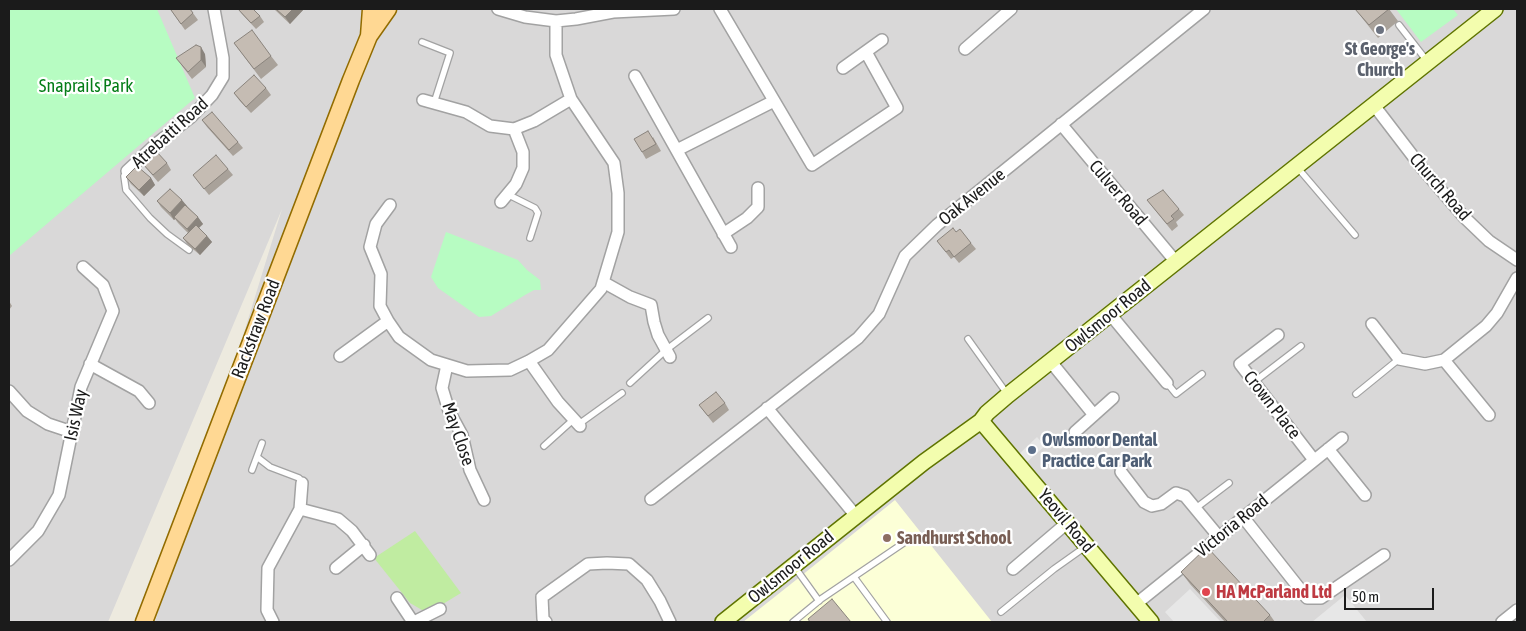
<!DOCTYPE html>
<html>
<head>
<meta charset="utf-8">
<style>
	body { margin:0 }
	#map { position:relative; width:1526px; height:631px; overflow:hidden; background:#edeadf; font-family:"Asap Condensed",sans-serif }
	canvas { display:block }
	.frame { position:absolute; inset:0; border:10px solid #1b1b1b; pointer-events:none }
	.scale { position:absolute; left:1344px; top:588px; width:90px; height:22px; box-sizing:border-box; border:2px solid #1b1b1b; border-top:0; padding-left:6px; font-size:15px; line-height:18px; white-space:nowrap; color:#1b1b1b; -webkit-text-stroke:4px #fff; paint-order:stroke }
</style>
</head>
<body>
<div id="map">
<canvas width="1526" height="631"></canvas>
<div class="frame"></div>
<div class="scale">50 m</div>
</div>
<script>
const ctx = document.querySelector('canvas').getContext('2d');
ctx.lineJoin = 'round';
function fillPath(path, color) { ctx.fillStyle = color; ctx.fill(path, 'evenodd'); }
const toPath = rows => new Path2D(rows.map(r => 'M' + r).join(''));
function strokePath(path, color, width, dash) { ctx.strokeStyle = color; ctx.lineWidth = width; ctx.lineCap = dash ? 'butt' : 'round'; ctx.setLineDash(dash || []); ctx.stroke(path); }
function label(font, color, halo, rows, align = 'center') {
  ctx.font = font + ' "Asap Condensed",sans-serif'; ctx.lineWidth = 4.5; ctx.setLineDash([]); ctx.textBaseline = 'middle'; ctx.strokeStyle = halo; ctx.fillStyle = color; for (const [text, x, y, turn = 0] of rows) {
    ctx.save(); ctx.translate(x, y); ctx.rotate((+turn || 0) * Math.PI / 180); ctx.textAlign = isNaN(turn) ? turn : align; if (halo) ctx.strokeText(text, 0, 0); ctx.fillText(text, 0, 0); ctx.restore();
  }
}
fillPath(toPath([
	[9,9,1517,9,1517,622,155,622,282,209,108,622,9,622]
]), '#d9d8d8');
fillPath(toPath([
	[895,500,992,622,743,622,801,576]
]), '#fcffd7');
fillPath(toPath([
	[415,531,461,593,433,610,422,610,410,603,374,558]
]), '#c0eca1');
fillPath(toPath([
	[9,9,157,9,195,98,9,256],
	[1396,9,1453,9,1458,15,1421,42],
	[446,232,518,260,527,270,540,280,541,290,534,290,525,295,491,316,479,317,438,288,431,277]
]), '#b7fcc2');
fillPath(toPath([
	[1037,437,1045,446,1027,462,1019,454],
	[1190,589,1221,622,1174,622,1165,612],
	[1345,595,1367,622,1312,622]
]), '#e7e7e7');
const lane = toPath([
	[1399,25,1427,61],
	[422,42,450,53,434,103],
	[1297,167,1355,235],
	[127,171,124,176,126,190,150,218,167,234,189,250],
	[507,194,535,208,538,213,530,238],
	[968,339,1008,395],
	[1254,382,1301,346],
	[630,383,666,350,708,318],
	[1167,383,1176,394,1202,374],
	[1356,394,1399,359],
	[579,424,622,393],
	[544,446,574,419],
	[257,457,270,467,299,478,302,483],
	[252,470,262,443],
	[1196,508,1229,483],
	[794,566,819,601],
	[854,577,887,622],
	[1001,612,1054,569,1085,547],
	[793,622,821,599,908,540]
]);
const street = toPath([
	[498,9,525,17,556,21,576,19,613,12,674,9],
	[720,9,812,165,897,108,866,52],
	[965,49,1011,9],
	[843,68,882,40],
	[635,76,731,247],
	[423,100,466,112,490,126,514,129,534,121,571,99],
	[1373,104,1422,168,1464,217,1489,241,1517,260],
	[1061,124,1176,262],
	[677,150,774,101],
	[127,171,156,144,191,117,212,95,223,77,223,58,214,9],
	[501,202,516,184,523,168,523,152,514,129],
	[390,205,376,224,370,247,381,274,380,306,388,321,399,337,431,360,467,371,510,370,529,361,548,350,601,289,618,232,618,193,614,163,571,99,556,55,556,21],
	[723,234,747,218,758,207,758,188],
	[603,282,630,297,651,305,654,322,658,335,670,357],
	[1110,314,1167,383],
	[1372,324,1399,359,1425,364,1444,360,1486,326,1497,313,1517,278],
	[1278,335,1240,364,1314,460],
	[340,356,388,321],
	[1444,360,1489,415],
	[529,361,558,402,580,426],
	[1051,362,1094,415],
	[90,364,139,391,149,403],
	[447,365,442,388,449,411,462,435,470,470,484,500],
	[9,391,27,411,48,424,72,432],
	[767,408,856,516],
	[1075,432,1113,398],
	[1328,449,1365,495],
	[1121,472,1144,502,1152,506,1161,504,1176,493,1185,496,1219,537],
	[651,499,858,338,879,314,905,256,937,225,1204,9],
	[300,509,338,519,352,531,370,555],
	[1243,517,1307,598,1321,598,1384,555],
	[9,560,38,531,59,495,81,387,113,311,103,285,83,267],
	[336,568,364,545],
	[1013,569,1067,523],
	[397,598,413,622],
	[1136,604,1342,438],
	[273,622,267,610,268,568,300,509,302,483],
	[414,622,440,609],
	[546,622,543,619,542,597,588,564,607,563,629,564,647,580,660,601,670,622],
	[1502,622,1517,610]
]);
const secondary = toPath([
	[981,421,1151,622],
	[723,622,924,462,981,421,987,413,1008,395,1495,9]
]);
const primary = toPath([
	[369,36,371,9],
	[144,622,351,80,369,36,388,9]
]);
strokePath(lane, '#a2a2a2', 8);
strokePath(street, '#a2a2a2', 14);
strokePath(secondary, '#5f7400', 18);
strokePath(primary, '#926c00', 19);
strokePath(lane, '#fff', 5.5);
strokePath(street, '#fff', 11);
strokePath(secondary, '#f3fdae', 15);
strokePath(primary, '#ffd893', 16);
fillPath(toPath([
	[190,9,198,20,185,30,171,10],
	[238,9,260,16,264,22,256,29,242,14],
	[274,9,304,9,290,24],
	[1355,9,1389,9,1398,21,1378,38],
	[234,43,271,56,278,65,261,79],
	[205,54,206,67,192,79,176,58],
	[266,88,271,95,251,113,239,100,234,93],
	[202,120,238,142,243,148,233,156,207,127],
	[653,137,661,151,646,159,642,152],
	[142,163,167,163,171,170,158,182],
	[228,169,233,175,209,195,193,175],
	[126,177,151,178,155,185,144,196,131,184],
	[1147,200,1179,209,1184,215,1176,222,1178,226,1172,231],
	[157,201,187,206,203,224,199,228,207,236,212,242,200,255,188,245,183,238,188,233,178,223,175,219,174,220,161,207],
	[956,232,971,243,976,249,959,263,954,257,951,259,937,241],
	[9,301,12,306,9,310],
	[725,403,729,410,713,423,699,405],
	[1181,572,1270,615,1275,622,1225,622,1190,584]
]), '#a9a29a');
fillPath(toPath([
	[293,9,304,9,290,24,285,17],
	[201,47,205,54,206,67,201,60],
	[151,178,155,185,144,196,139,190],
	[182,200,187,206,174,217,175,219,174,220,170,213],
	[198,217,203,224,191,235,187,229],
	[207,236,212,242,200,255,195,249]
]), '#8a847d');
const building = toPath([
	[173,9,190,9,193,13,181,24,171,10,173,9],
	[238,9,253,9,260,16,251,23,238,9],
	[276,9,293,9,285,17,276,9],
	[1355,9,1389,9,1369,25,1355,9],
	[252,30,271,56,254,69,234,43,252,30],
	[196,45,201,47,201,60,188,72,176,58,196,45],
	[254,75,266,88,246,107,234,93,254,75],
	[212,112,238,142,229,150,202,120,212,112],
	[648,131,656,144,642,152,634,139,648,131],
	[156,151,167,163,153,175,142,163,156,151],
	[216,155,228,169,204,189,193,175,216,155],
	[137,166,151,178,139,190,126,177,137,166],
	[170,189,182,200,170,213,157,201,170,189],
	[1163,190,1179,209,1171,216,1174,219,1167,224,1147,200,1163,190],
	[185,205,198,217,187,229,174,217,185,205],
	[196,225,207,236,195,249,183,238,196,225],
	[953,228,956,232,960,229,971,243,954,257,949,250,946,252,937,241,953,228],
	[716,392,725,403,708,416,699,405,716,392],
	[1207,547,1270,615,1263,622,1228,622,1181,572,1207,547],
	[832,599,851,622,810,622,808,619,832,599]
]);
fillPath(building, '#c5bcb3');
strokePath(building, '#8a847d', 1);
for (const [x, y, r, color] of [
	[1380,30,5,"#6b7280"],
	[1032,450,5,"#5c6f8a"],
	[887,538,5,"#8d6e63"],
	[1206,592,5,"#e0444e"]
]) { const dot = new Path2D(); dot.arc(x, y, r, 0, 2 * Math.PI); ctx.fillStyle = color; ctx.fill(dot); strokePath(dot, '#fff', 2); }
label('bold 18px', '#5b616d', '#fff', [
	["St George's",1380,49],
	["Church",1380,70]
]);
label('18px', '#047d17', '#fff', [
	["Snaprails Park",86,86]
]);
label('18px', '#1b1b1b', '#fff', [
	["Atrebatti Road",170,133,-42],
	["Church Road",1440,187,49],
	["Culver Road",1118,193,50],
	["Oak Avenue",972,197,-39],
	["Owlsmoor Road",1108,316,-39],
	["Rackstraw Road",256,329,-69],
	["Crown Place",1272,405,52],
	["Isis Way",76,415,-78],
	["May Close",458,434,71],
	["Yeovil Road",1066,521,50],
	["Victoria Road",1232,526,-39],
	["Owlsmoor Road",791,567,-39]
]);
label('bold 18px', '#4e5e75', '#fff', [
	["Owlsmoor Dental",1042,440],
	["Practice Car Park",1042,461]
], 'left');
label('bold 18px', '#785e54', '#fff', [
	["Sandhurst School",897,538]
], 'left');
label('bold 18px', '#be3a42', '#fff', [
	["HA McParland Ltd",1216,592]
], 'left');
</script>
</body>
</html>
